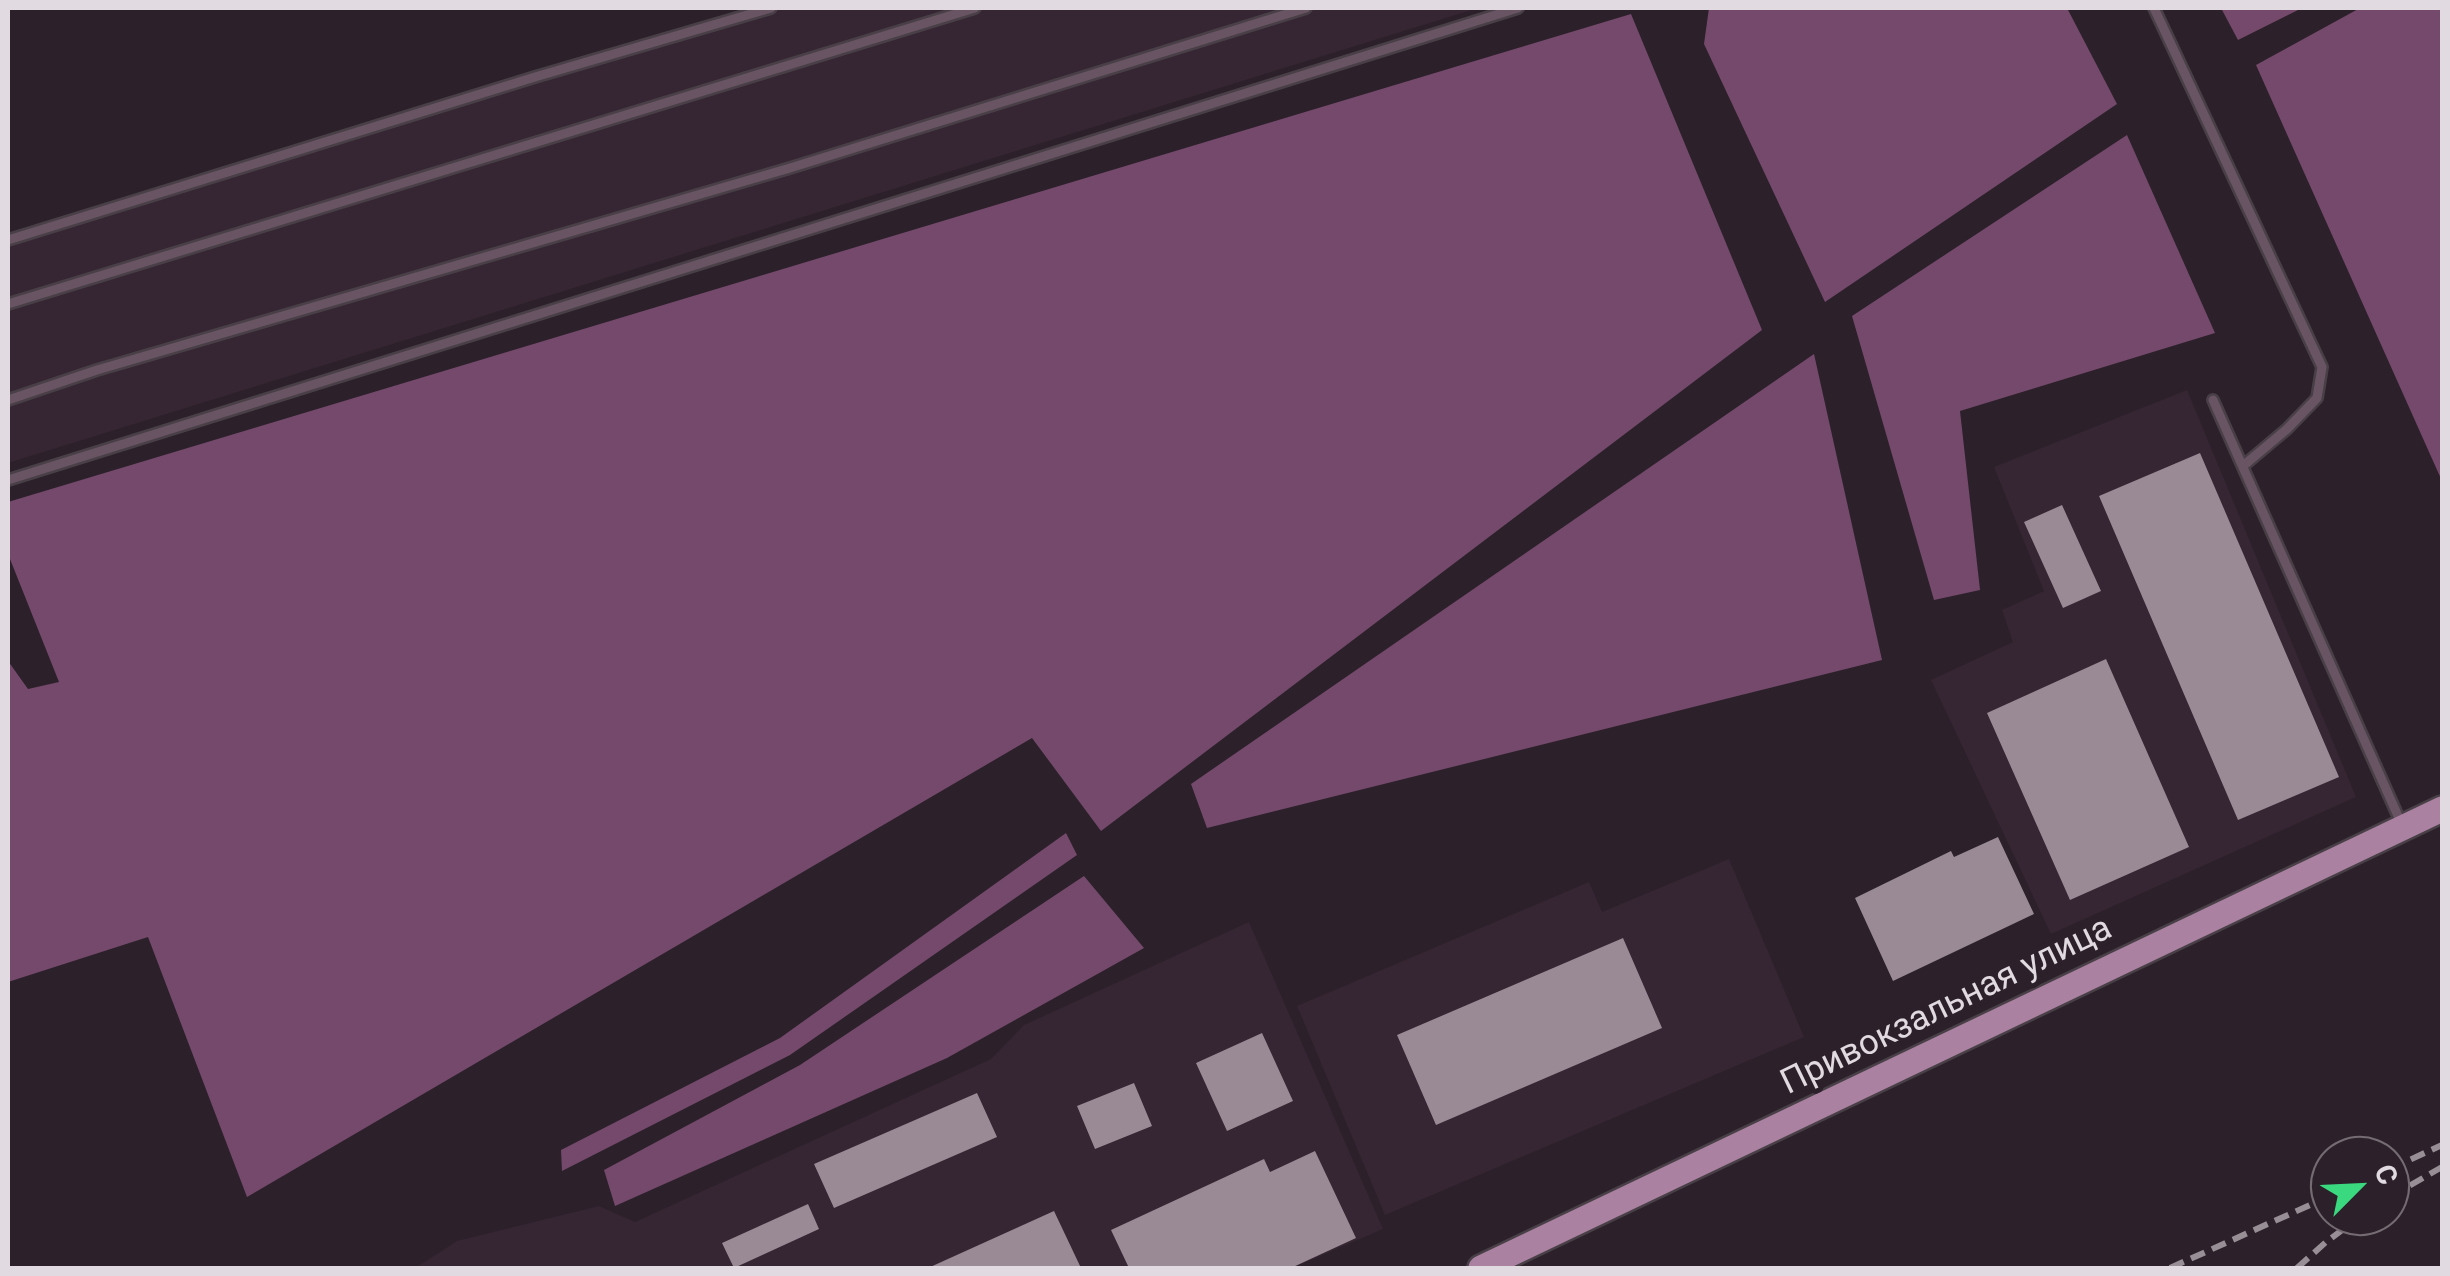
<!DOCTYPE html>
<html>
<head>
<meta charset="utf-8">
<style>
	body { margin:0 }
	#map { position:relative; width:2450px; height:1276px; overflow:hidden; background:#2c212a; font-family:Roboto,sans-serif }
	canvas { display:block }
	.frame { position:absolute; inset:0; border:10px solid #e1dae0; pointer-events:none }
	.north { position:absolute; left:2310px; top:1136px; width:100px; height:100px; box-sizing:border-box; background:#2c212a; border:2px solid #746b73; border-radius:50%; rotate:66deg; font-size:28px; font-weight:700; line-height:40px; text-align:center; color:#e1dae0 }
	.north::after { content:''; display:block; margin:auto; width:35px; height:45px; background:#3ad87f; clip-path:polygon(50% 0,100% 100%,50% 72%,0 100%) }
</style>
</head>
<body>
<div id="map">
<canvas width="2450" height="1276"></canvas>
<div class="frame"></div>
<div class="north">С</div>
</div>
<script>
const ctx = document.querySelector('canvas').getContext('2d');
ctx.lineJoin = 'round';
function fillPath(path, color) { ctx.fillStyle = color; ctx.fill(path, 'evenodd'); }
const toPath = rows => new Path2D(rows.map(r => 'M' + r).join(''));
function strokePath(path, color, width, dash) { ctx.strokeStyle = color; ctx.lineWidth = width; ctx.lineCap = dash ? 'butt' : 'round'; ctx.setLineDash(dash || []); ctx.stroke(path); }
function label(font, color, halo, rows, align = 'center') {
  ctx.font = font + ' Roboto,sans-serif'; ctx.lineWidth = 10; ctx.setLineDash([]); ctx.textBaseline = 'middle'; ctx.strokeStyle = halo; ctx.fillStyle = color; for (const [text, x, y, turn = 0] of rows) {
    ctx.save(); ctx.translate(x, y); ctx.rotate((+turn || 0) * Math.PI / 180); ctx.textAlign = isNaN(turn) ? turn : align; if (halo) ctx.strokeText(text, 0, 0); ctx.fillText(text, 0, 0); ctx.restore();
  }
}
fillPath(toPath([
	[758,8,1478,8,8,463,8,240],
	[2187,390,2356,797,2051,934,1931,680,2013,642,2002,610,2044,591,1994,467],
	[1729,859,1804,1037,1385,1215,1297,1006,1589,882,1602,912],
	[1249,922,1383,1229,1292,1268,415,1268,457,1241,599,1206,635,1222,991,1059,1024,1025]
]), '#362533');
fillPath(toPath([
	[1709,8,2067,8,2117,104,1825,302,1704,44],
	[2221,8,2302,8,2238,40],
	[2360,8,2442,8,2442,481,2256,65],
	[1631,14,1762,330,1101,831,1032,738,247,1197,148,937,8,982,8,661,28,689,59,682,8,554,8,502],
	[2127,135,2215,333,1960,411,1980,590,1934,600,1852,316],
	[1814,354,1882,660,1207,828,1191,784],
	[1066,833,1077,855,790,1055,562,1171,561,1150,780,1038],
	[1084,876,1144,948,947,1058,615,1206,604,1170,800,1065]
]), '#74496c');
fillPath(toPath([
	[2200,453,2339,777,2238,820,2099,496],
	[2062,505,2101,591,2063,608,2024,522],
	[2106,659,2189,847,2070,900,1987,713],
	[1998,837,2034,914,1893,981,1855,898,1951,851,1954,857],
	[1623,938,1662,1028,1436,1125,1397,1035],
	[1262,1033,1293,1101,1227,1131,1196,1063],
	[1134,1083,1152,1126,1095,1149,1077,1106],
	[977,1093,997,1137,834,1208,814,1164],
	[1315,1151,1356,1238,1291,1268,1129,1268,1111,1230,1264,1159,1270,1172],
	[808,1204,819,1229,734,1268,722,1243],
	[1054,1211,1081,1268,928,1268]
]), '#998a96');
const service = toPath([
	[2154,8,2322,367,2317,398,2287,429,2243,466],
	[8,240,535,77,771,8],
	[8,304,975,8],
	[8,400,97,370,790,168,1306,8],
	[2213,400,2402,825],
	[8,480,1518,8]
]);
const primary = toPath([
	[1481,1268,2442,809]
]);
strokePath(service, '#493f47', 14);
strokePath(primary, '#493f47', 30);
strokePath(service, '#685463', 9);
strokePath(primary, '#aa81a1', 25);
strokePath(toPath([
	[2390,1169,2442,1145],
	[2390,1197,2442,1167],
	[2170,1268,2330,1196],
	[2297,1268,2326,1242,2361,1216]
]), '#988f96', 6, [15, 8]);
label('35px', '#e1dae0', '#2c212a', [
	["Привокзальная улица",1947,1007,-26]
]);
</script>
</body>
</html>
